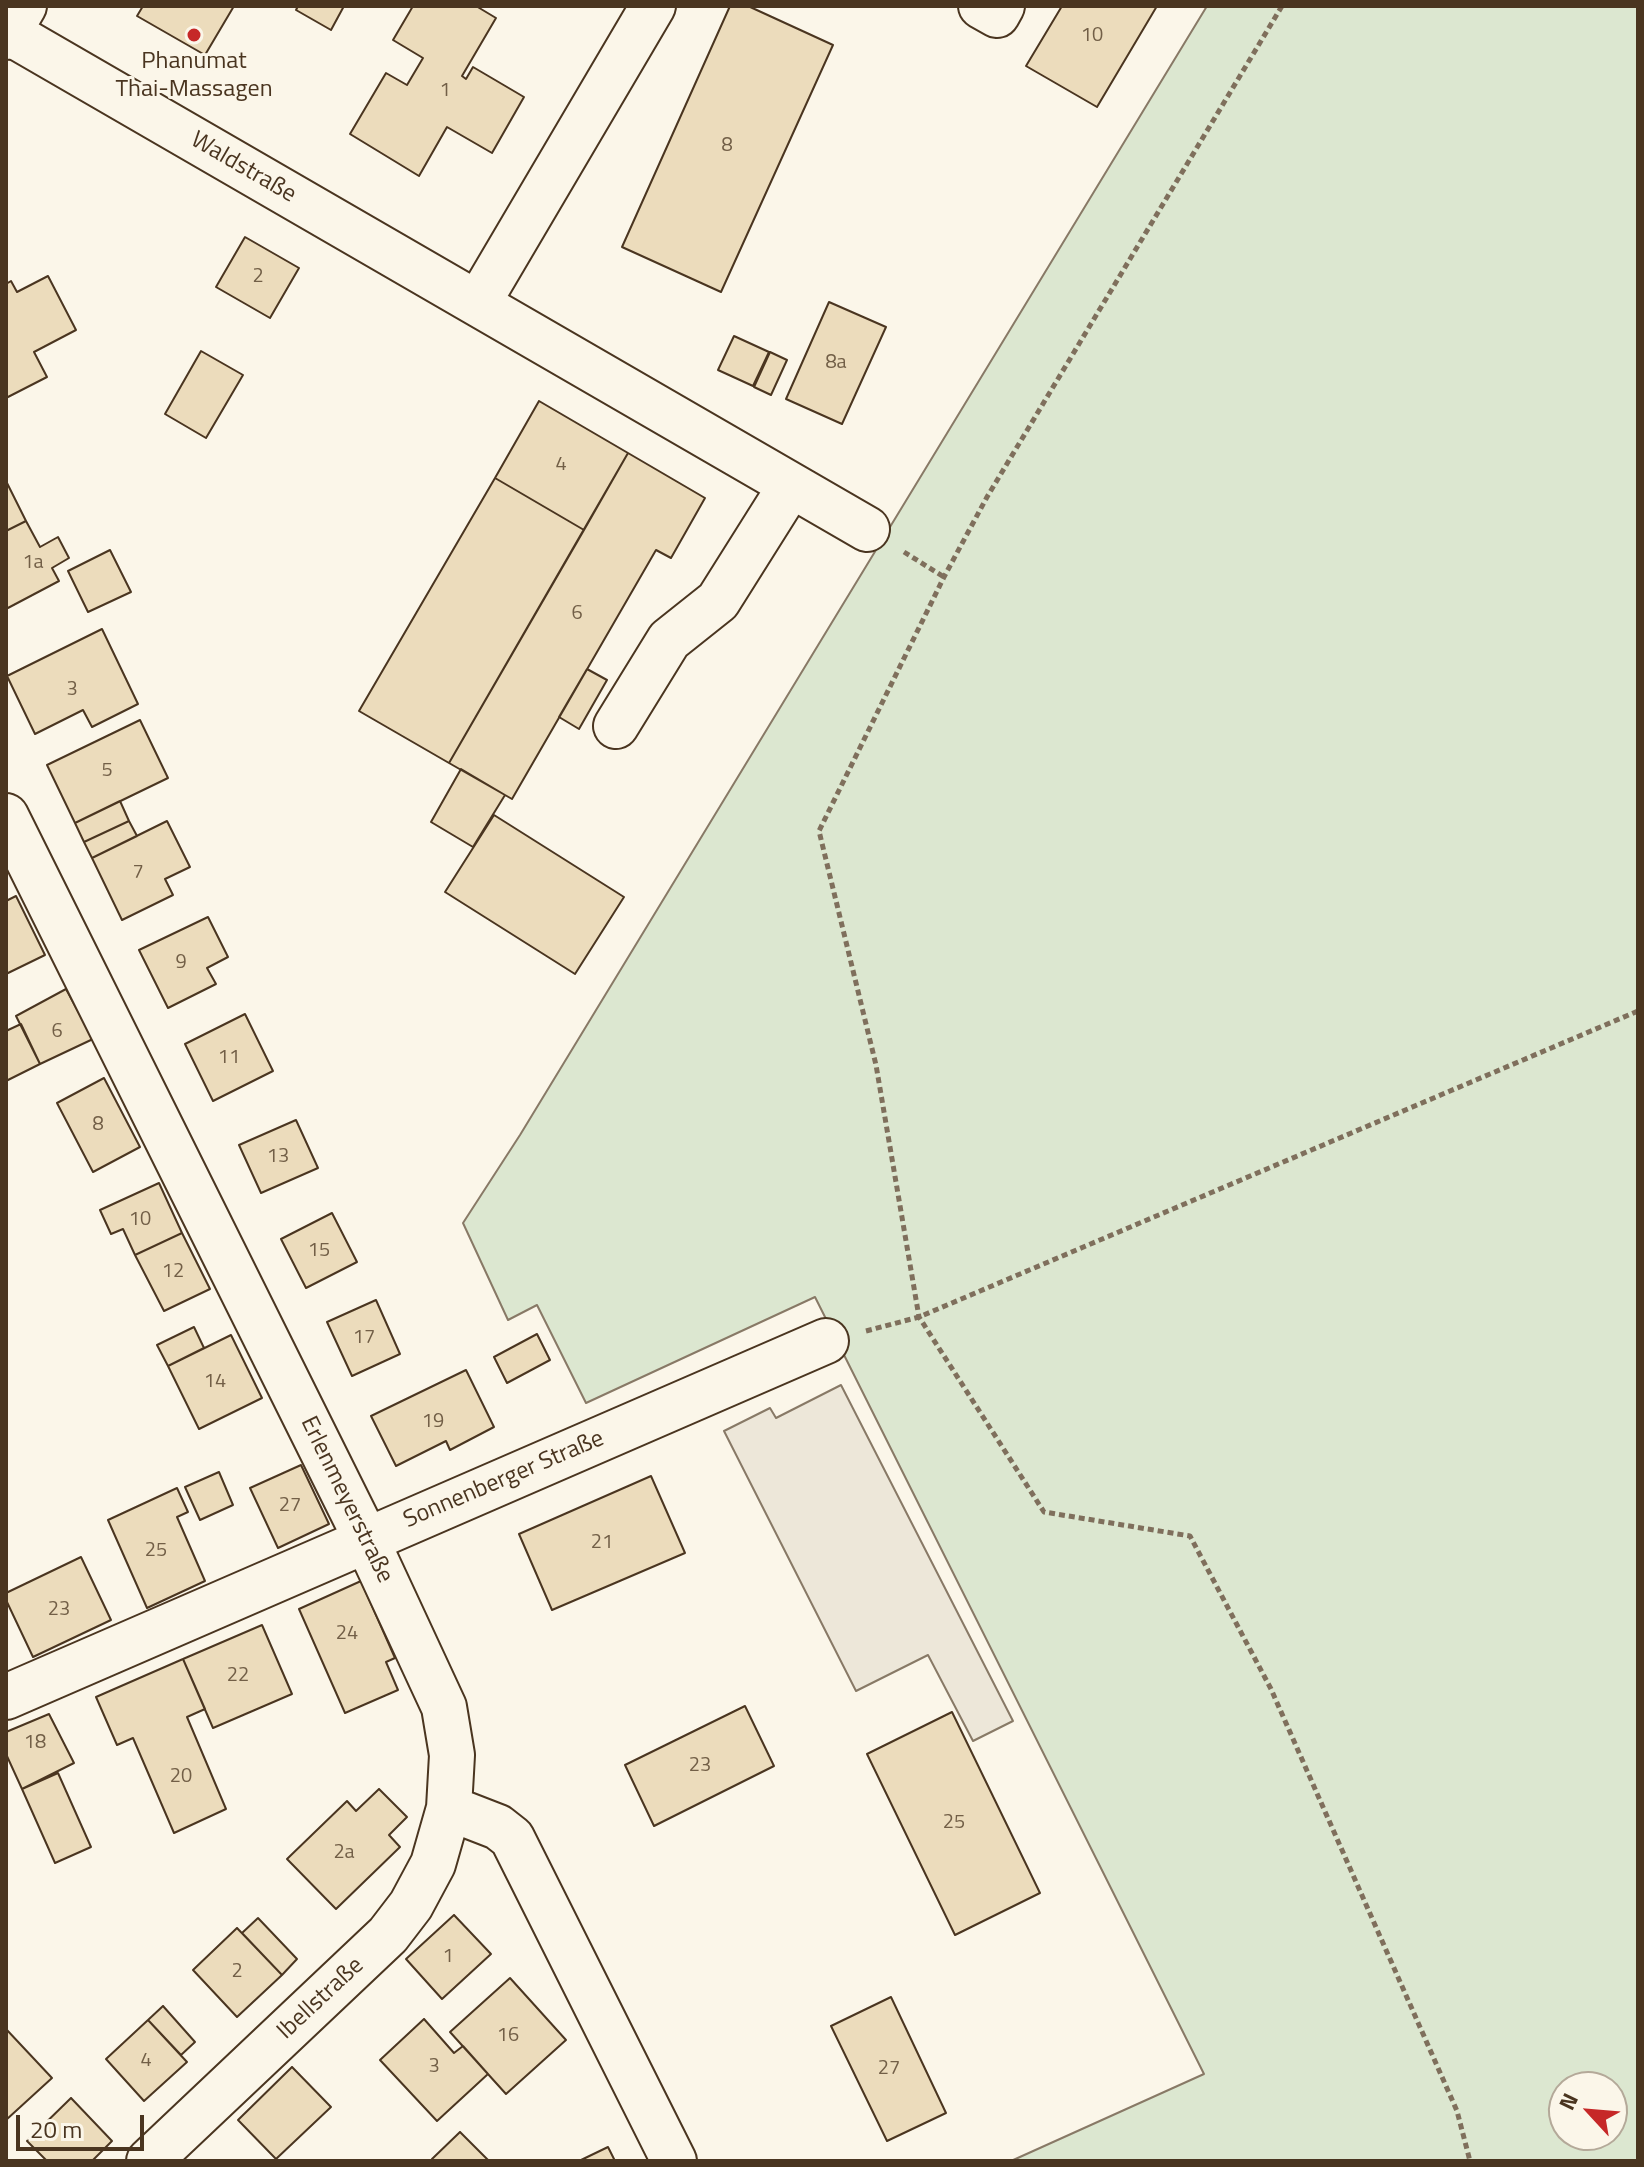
<!DOCTYPE html>
<html>
<head>
<meta charset="utf-8">
<style>
	body { margin:0 }
	#map { position:relative; width:1644px; height:2167px; overflow:hidden; background:#fbf6e9; font-family:"Titillium Web",sans-serif }
	canvas { display:block }
	.frame { position:absolute; inset:0; border:8px solid #4a3520; pointer-events:none }
	.north { position:absolute; left:1548px; top:2071px; width:80px; height:80px; box-sizing:border-box; background:#fbf6e9; border:2px solid #b4a999; border-radius:50%; rotate:296deg; font-size:22px; font-weight:700; line-height:32px; text-align:center; color:#4a3520 }
	.north::after { content:''; display:block; margin:auto; width:28px; height:36px; background:#c62828; clip-path:polygon(50% 0,100% 100%,50% 72%,0 100%) }
	.scale { position:absolute; left:16px; top:2115px; width:128px; height:36px; box-sizing:border-box; border:4px solid #4a3520; border-top:0; padding-left:10px; font-size:24px; line-height:28px; white-space:nowrap; color:#4a3520; -webkit-text-stroke:6px #fbf6e9; paint-order:stroke }
</style>
</head>
<body>
<div id="map">
<canvas width="1644" height="2167"></canvas>
<div class="frame"></div>
<div class="north">N</div>
<div class="scale">20 m</div>
</div>
<script>
const ctx = document.querySelector('canvas').getContext('2d');
ctx.lineJoin = 'round';
function fillPath(path, color) { ctx.fillStyle = color; ctx.fill(path, 'evenodd'); }
const toPath = rows => new Path2D(rows.map(r => 'M' + r).join(''));
function strokePath(path, color, width, dash) { ctx.strokeStyle = color; ctx.lineWidth = width; ctx.lineCap = dash ? 'butt' : 'round'; ctx.setLineDash(dash || []); ctx.stroke(path); }
function label(font, color, halo, rows, align = 'center') {
  ctx.font = font + ' "Titillium Web",sans-serif'; ctx.lineWidth = 6; ctx.setLineDash([]); ctx.textBaseline = 'middle'; ctx.strokeStyle = halo; ctx.fillStyle = color; for (const [text, x, y, turn = 0] of rows) {
    ctx.save(); ctx.translate(x, y); ctx.rotate((+turn || 0) * Math.PI / 180); ctx.textAlign = isNaN(turn) ? turn : align; if (halo) ctx.strokeText(text, 0, 0); ctx.fillText(text, 0, 0); ctx.restore();
  }
}
const green = toPath([
	[1207,6,1638,6,1638,2161,1011,2161,1204,2074,815,1297,586,1403,537,1305,508,1320,463,1223,520,1135,1207,6],
	[1564,2087,1612,2087,1612,2135,1564,2135,1564,2087]
]);
fillPath(green, '#dce7d0');
strokePath(green, '#887966', 2);
const parking = toPath([
	[841,1385,1013,1721,973,1741,928,1655,856,1691,724,1431,770,1408,776,1418,841,1385]
]);
fillPath(parking, '#ede7d9');
strokePath(parking, '#887966', 2);
const building = toPath([
	[143,6,234,6,205,55,137,16,143,6],
	[298,6,344,6,331,30,296,10,298,6],
	[413,6,476,6,496,18,462,76,466,79,473,67,524,97,492,153,447,127,419,176,350,134,386,73,407,85,423,58,393,40,413,6],
	[730,6,748,6,833,45,721,292,622,247,730,6],
	[1062,6,1157,6,1097,107,1026,66,1062,6],
	[245,237,299,268,270,318,216,287,245,237],
	[48,276,76,330,34,352,47,377,6,398,6,284,11,281,17,292,48,276],
	[829,302,886,327,842,424,786,399,829,302],
	[734,336,769,352,753,386,718,370,734,336],
	[201,351,243,375,206,438,165,414,201,351],
	[770,352,787,360,771,395,754,387,770,352],
	[539,401,628,453,584,530,495,478,539,401],
	[628,453,705,498,671,558,656,550,512,799,449,763,628,453],
	[495,478,584,530,449,763,359,711,495,478],
	[6,481,26,521,6,531,6,481],
	[26,521,40,547,58,537,69,558,52,568,59,581,6,609,6,531,26,521],
	[110,550,131,592,88,612,68,571,110,550],
	[102,629,138,704,92,727,83,710,35,734,7,676,102,629],
	[587,669,607,680,579,729,559,717,587,669],
	[140,720,168,778,75,823,47,765,140,720],
	[461,769,505,795,473,847,431,822,461,769],
	[120,801,129,821,84,842,75,823,120,801],
	[494,815,624,897,575,974,445,892,494,815],
	[129,821,137,836,92,858,84,842,129,821],
	[167,821,190,867,165,879,173,895,122,920,92,858,167,821],
	[16,896,45,955,6,974,6,901,16,896],
	[208,917,228,957,207,968,216,984,168,1008,139,950,208,917],
	[66,989,93,1039,40,1064,16,1016,66,989],
	[245,1014,273,1071,213,1101,185,1044,245,1014],
	[21,1024,40,1064,6,1081,6,1031,21,1024],
	[104,1078,140,1147,93,1172,57,1103,104,1078],
	[296,1120,318,1168,261,1193,239,1145,296,1120],
	[159,1183,182,1233,135,1255,123,1229,111,1234,100,1210,159,1183],
	[332,1213,357,1262,306,1288,281,1239,332,1213],
	[182,1233,210,1289,164,1311,135,1255,182,1233],
	[376,1300,400,1354,352,1376,327,1322,376,1300],
	[194,1327,204,1348,168,1366,157,1345,194,1327],
	[537,1334,550,1360,507,1383,494,1357,537,1334],
	[231,1335,262,1398,199,1429,168,1366,231,1335],
	[466,1370,494,1427,450,1450,446,1441,396,1466,371,1416,466,1370],
	[301,1465,329,1524,278,1548,250,1488,301,1465],
	[219,1472,233,1505,200,1520,185,1487,219,1472],
	[651,1476,685,1553,552,1610,519,1534,651,1476],
	[177,1488,188,1512,177,1517,205,1581,147,1608,108,1520,177,1488],
	[81,1557,111,1620,33,1657,6,1600,6,1593,81,1557],
	[361,1581,395,1658,386,1662,398,1690,345,1713,299,1609,361,1581],
	[262,1625,292,1694,213,1728,183,1659,262,1625],
	[183,1659,205,1709,187,1717,226,1809,174,1833,133,1738,117,1745,96,1697,183,1659],
	[745,1706,774,1766,654,1826,625,1765,745,1706],
	[952,1712,1040,1893,955,1935,867,1754,952,1712],
	[49,1714,74,1763,22,1789,6,1754,6,1732,49,1714],
	[58,1773,91,1847,55,1863,22,1789,58,1773],
	[379,1789,407,1817,389,1835,400,1847,336,1909,287,1859,347,1801,356,1811,379,1789],
	[454,1915,491,1954,442,1999,406,1959,454,1915],
	[258,1918,297,1959,282,1975,242,1933,258,1918],
	[237,1928,282,1975,237,2017,193,1970,237,1928],
	[510,1978,566,2040,506,2094,450,2032,510,1978],
	[891,1997,946,2113,887,2141,831,2026,891,1997],
	[163,2006,195,2042,181,2055,148,2020,163,2006],
	[424,2019,454,2053,463,2046,488,2074,437,2121,380,2060,424,2019],
	[148,2020,187,2062,144,2101,106,2059,148,2020],
	[6,2029,52,2078,6,2120,6,2029],
	[292,2067,331,2107,276,2159,238,2120,292,2067],
	[71,2098,112,2141,92,2161,47,2161,27,2141,71,2098],
	[460,2132,488,2160,433,2161,432,2159,460,2132],
	[608,2147,615,2161,579,2161,608,2147]
]);
fillPath(building, '#ecdcbc');
strokePath(building, '#4a3520', 2);
const minor = toPath([
	[981,6,997,15,1002,6],
	[8,32,867,529],
	[478,303,653,6],
	[616,726,669,640,718,601,791,485],
	[6,816,366,1539,444,1707,452,1755,449,1808,433,1864,411,1905,388,1935,149,2161],
	[6,1697,826,1341],
	[449,1808,498,1827,512,1838,674,2161]
]);
const major = toPath([
	[6,37,24,6]
]);
strokePath(minor, '#4a3520', 48);
strokePath(major, '#4a3520', 48);
strokePath(toPath([
	[1282,6,987,497,944,577,819,831,876,1065,919,1317,1044,1512,1190,1536,1271,1689,1457,2111,1470,2161],
	[904,552,944,577],
	[866,1331,919,1317,1638,1011]
]), '#7f6f5c', 5, [6, 4]);
strokePath(minor, '#fbf6e9', 44);
strokePath(major, '#fbf6e9', 44);
for (const [x, y, r, color] of [
	[194,35,8,"#c62828"]
]) { const dot = new Path2D(); dot.arc(x, y, r, 0, 2 * Math.PI); ctx.fillStyle = color; ctx.fill(dot); strokePath(dot, '#fbf6e9', 3); }
label('20px', '#725f47', null, [
	["10",1092,36],
	["1",445,91],
	["8",727,146],
	["2",258,277],
	["8a",836,363],
	["4",561,465],
	["1a",33,563],
	["6",577,614],
	["3",72,690],
	["5",107,771],
	["7",138,873],
	["9",181,963],
	["6",57,1032],
	["11",229,1058],
	["8",98,1125],
	["13",278,1157],
	["10",140,1220],
	["15",319,1251],
	["12",173,1272],
	["17",364,1338],
	["14",215,1382],
	["19",433,1422],
	["27",290,1506],
	["21",602,1543],
	["25",156,1551],
	["23",59,1610],
	["24",347,1634],
	["22",238,1676],
	["18",35,1743],
	["23",700,1766],
	["20",181,1777],
	["25",954,1823],
	["2a",344,1853],
	["1",448,1957],
	["2",237,1972],
	["16",508,2036],
	["4",146,2061],
	["3",434,2067],
	["27",889,2069]
]);
label('24px', '#4a3520', '#fbf6e9', [
	["Phanumat",194,62],
	["Thai-Massagen",194,90]
]);
label('24px', '#4a3520', '#fbf6e9', [
	["Waldstraße",243,168,30],
	["Sonnenberger Straße",504,1480,-23],
	["Erlenmeyerstraße",346,1500,64],
	["Ibellstraße",321,1999,-43]
]);
</script>
</body>
</html>
